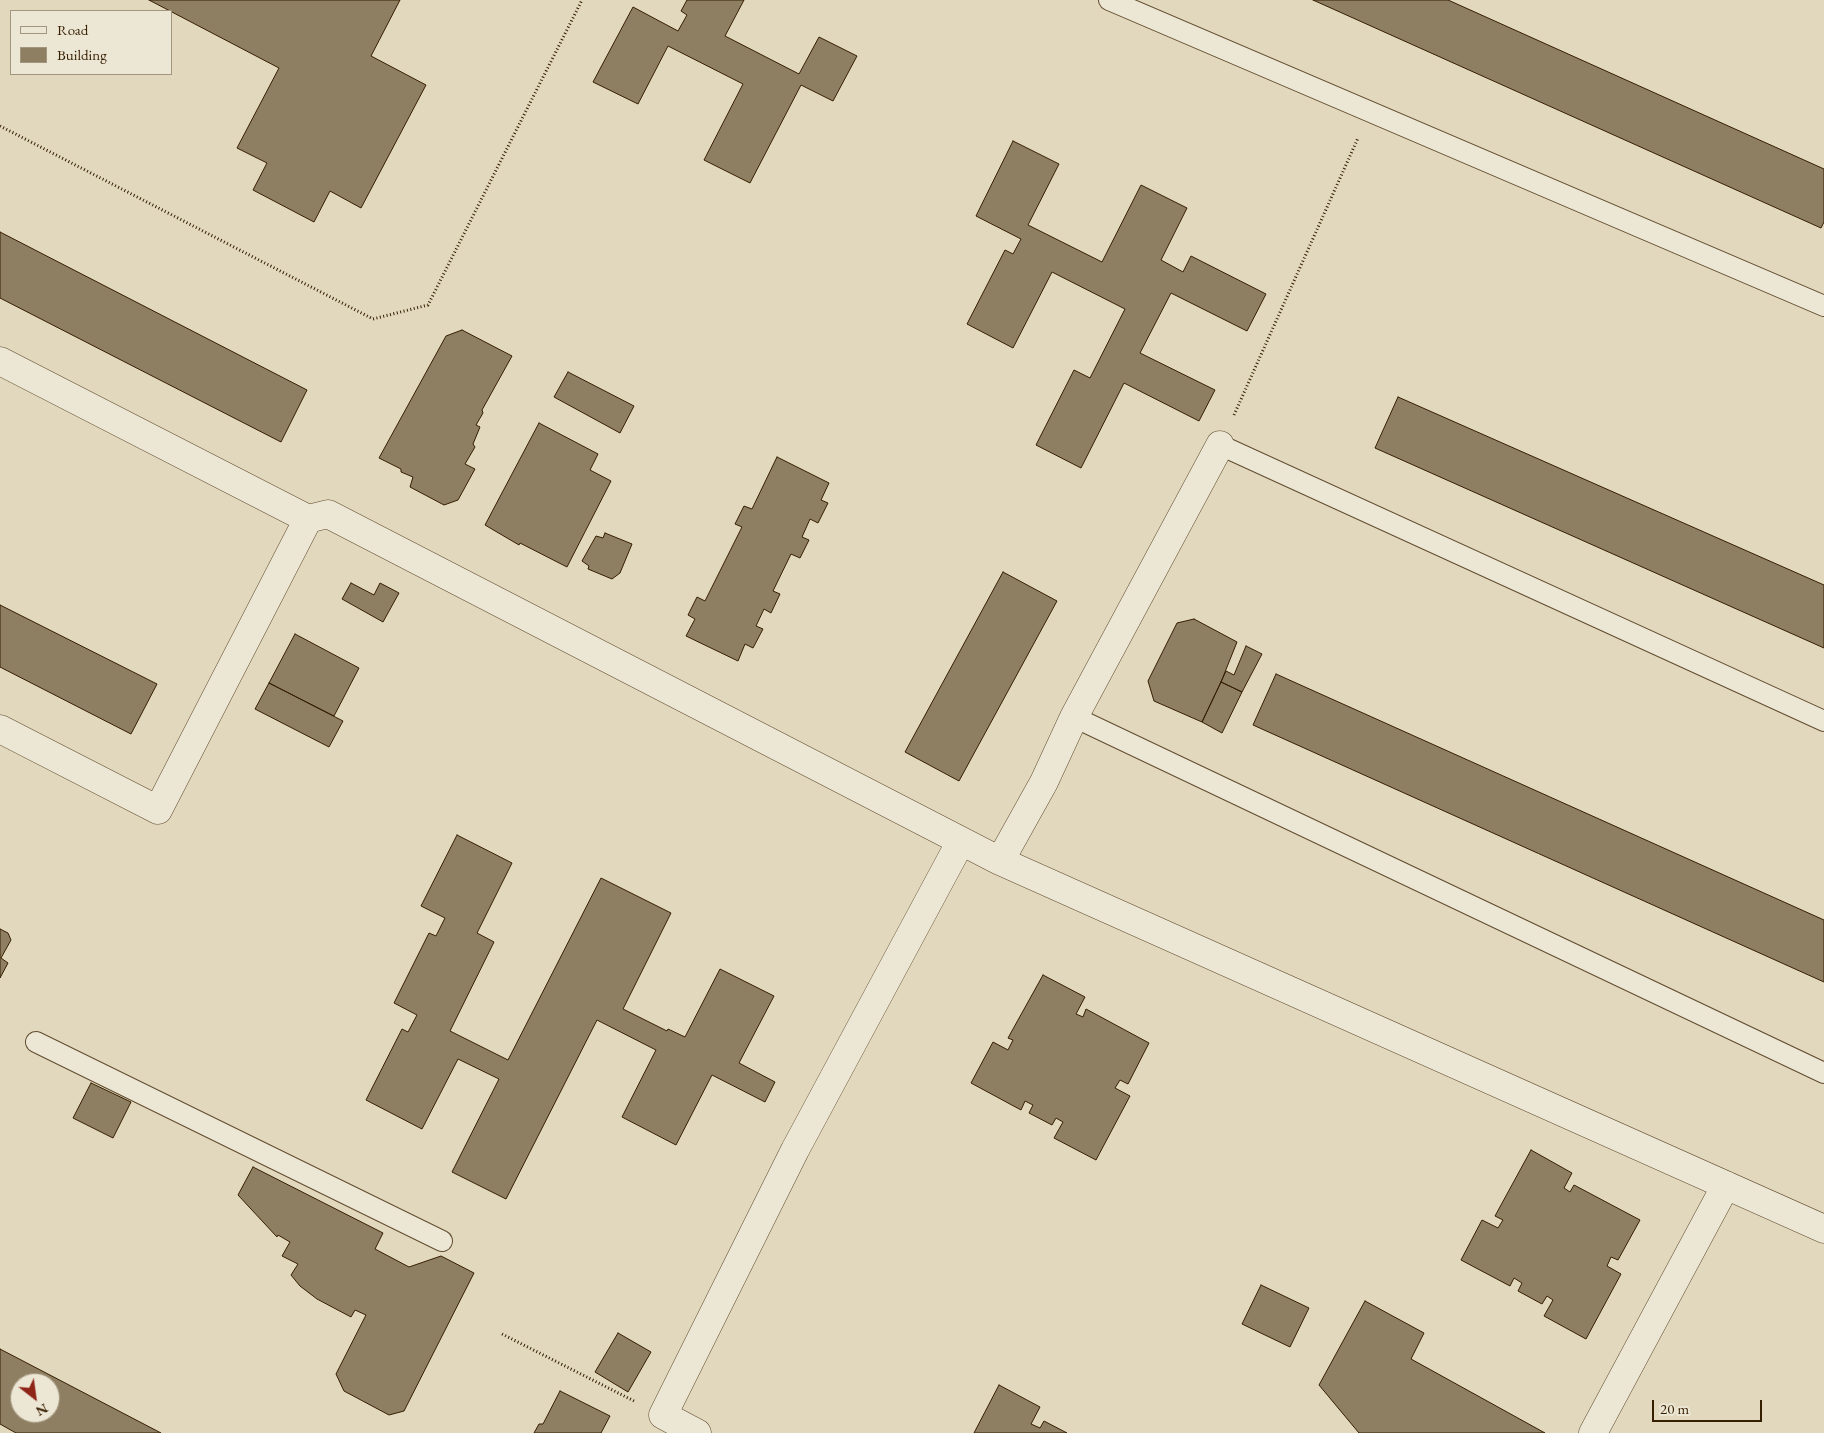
<!DOCTYPE html>
<html>
<head>
<meta charset="utf-8">
<style>
	body { margin:0 }
	#map { position:relative; width:1824px; height:1433px; overflow:hidden; background:#e1d8bd; font-family:"EB Garamond",serif }
	canvas { display:block }
	.legend { position:absolute; left:10px; top:10px; width:162px; height:65px; box-sizing:border-box; background:#ece6d4; border:1px solid #a3967f; margin:0; padding:6px 9px; list-style:none; font-size:15px; color:#361e00 }
	.legend li { display:flex; align-items:center; gap:10px; height:25px }
	.legend b { width:25px; border:1px solid #a3967f }
	.north { position:absolute; left:10px; top:1373px; width:50px; height:50px; box-sizing:border-box; background:#ece6d4; border:1px solid #a3967f; border-radius:50%; rotate:150deg; font-size:14px; font-weight:700; line-height:20px; text-align:center; color:#361e00 }
	.north::after { content:''; display:block; margin:auto; width:18px; height:22px; background:#8f2418; clip-path:polygon(50% 0,100% 100%,50% 72%,0 100%) }
	.scale { position:absolute; left:1652px; top:1400px; width:110px; height:22px; box-sizing:border-box; border:2px solid #361e00; border-top:0; padding-left:6px; font-size:15px; line-height:18px; white-space:nowrap; color:#361e00; -webkit-text-stroke:4px #ece6d4; paint-order:stroke }
</style>
</head>
<body>
<div id="map">
<canvas width="1824" height="1433"></canvas>
<ul class="legend">
<li><b style="height:6px;background:#ece6d4"></b>Road</li>
<li><b style="height:14px;background:#8f7f62"></b>Building</li>
</ul>
<div class="north">N</div>
<div class="scale">20 m</div>
</div>
<script>
const ctx = document.querySelector('canvas').getContext('2d');
ctx.lineJoin = 'round';
function fillPath(path, color) { ctx.fillStyle = color; ctx.fill(path, 'evenodd'); }
const toPath = rows => new Path2D(rows.map(r => 'M' + r).join(''));
function strokePath(path, color, width, dash) { ctx.strokeStyle = color; ctx.lineWidth = width; ctx.lineCap = dash ? 'butt' : 'round'; ctx.setLineDash(dash || []); ctx.stroke(path); }
const building = toPath([
	[149,0,400,0,371,56,426,85,361,208,330,191,314,222,253,190,267,163,237,148,279,68,149,0],
	[687,0,744,0,725,36,799,74,819,37,857,56,833,101,801,85,750,183,704,160,743,84,668,46,638,104,593,82,633,7,678,31,687,15,681,11,687,0],
	[1313,0,1448,0,1824,169,1824,222,1821,228,1313,0],
	[1013,141,1059,164,1028,225,1102,262,1141,185,1187,208,1161,260,1183,272,1191,256,1266,294,1247,331,1171,293,1140,353,1215,390,1199,421,1124,383,1081,468,1036,445,1074,370,1090,378,1125,309,1052,272,1013,348,967,324,1005,250,1013,254,1021,239,976,216,1013,141],
	[0,232,307,390,281,442,0,298,0,232],
	[462,330,512,356,482,410,483,413,476,425,480,427,473,444,475,447,465,464,475,469,458,500,444,505,410,487,413,477,401,472,401,469,379,458,446,336,462,330],
	[568,372,634,406,620,433,554,397,568,372],
	[1398,397,1824,585,1824,648,1375,448,1398,397],
	[539,423,598,454,590,470,611,481,567,567,520,543,519,545,485,525,539,423],
	[777,457,829,483,821,500,828,503,818,523,810,519,802,537,809,540,800,558,791,554,773,591,780,594,771,613,764,609,756,626,763,629,753,648,745,644,738,661,686,636,695,619,688,615,697,597,705,601,742,527,735,524,744,506,752,509,777,457],
	[605,533,632,544,620,573,612,579,588,569,589,566,582,561,596,536,603,538,605,533],
	[1003,572,1057,601,959,781,905,752,1003,572],
	[351,583,374,595,380,583,399,593,383,622,342,599,351,583],
	[0,605,157,684,131,734,0,667,0,605],
	[1194,619,1237,642,1221,682,1202,722,1154,701,1148,681,1177,623,1194,619],
	[295,634,359,668,334,716,269,683,295,634],
	[1246,646,1262,654,1242,692,1221,682,1226,671,1234,675,1246,646],
	[1276,674,1824,920,1824,982,1253,725,1276,674],
	[1221,682,1242,692,1222,733,1202,722,1221,682],
	[269,683,343,721,329,747,255,709,269,683],
	[457,835,512,863,477,933,494,942,450,1031,508,1060,601,878,671,913,623,1009,667,1031,668,1029,685,1037,720,969,774,996,739,1063,775,1082,765,1102,712,1075,676,1145,622,1117,656,1050,597,1020,506,1199,452,1172,499,1079,458,1059,422,1129,366,1100,402,1029,408,1032,417,1015,394,1003,429,933,436,936,445,918,421,906,457,835],
	[0,929,8,933,11,940,1,958,8,963,0,978,0,929],
	[1043,975,1085,997,1076,1014,1083,1017,1086,1009,1149,1043,1128,1084,1120,1080,1115,1088,1130,1096,1096,1160,1054,1138,1063,1122,1056,1118,1052,1125,1029,1113,1033,1105,1025,1101,1021,1110,971,1083,993,1042,1008,1050,1013,1040,1008,1038,1043,975],
	[91,1083,131,1102,113,1138,73,1118,91,1083],
	[1531,1150,1572,1173,1564,1188,1570,1192,1574,1185,1640,1220,1618,1260,1611,1257,1607,1266,1621,1274,1586,1339,1544,1316,1553,1300,1547,1296,1542,1304,1518,1291,1522,1283,1514,1278,1510,1286,1461,1260,1482,1220,1498,1228,1503,1220,1495,1216,1531,1150],
	[253,1167,383,1233,375,1249,409,1267,441,1256,474,1273,404,1411,389,1415,344,1391,336,1374,366,1315,355,1310,351,1317,317,1299,300,1286,291,1275,298,1264,282,1256,290,1242,278,1235,277,1237,238,1195,253,1167],
	[1261,1285,1309,1308,1290,1347,1242,1324,1261,1285],
	[1365,1301,1424,1333,1411,1359,1545,1433,1359,1433,1319,1385,1365,1301],
	[618,1333,651,1352,628,1392,595,1372,618,1333],
	[0,1349,161,1433,16,1433,0,1424,0,1349],
	[20,1383,50,1383,50,1413,20,1413,20,1383],
	[999,1385,1040,1407,1031,1424,1040,1428,1044,1421,1067,1433,974,1433,999,1385],
	[560,1391,610,1416,601,1433,534,1433,539,1424,543,1424,560,1391]
]);
fillPath(building, '#8f7f62');
strokePath(building, '#361e00', 1);
const service = toPath([
	[1109,0,1824,306],
	[1220,445,1824,721],
	[1074,717,1824,1073],
	[36,1042,442,1241]
]);
const minor = toPath([
	[0,361,308,519],
	[0,729,158,810,308,519,328,514,1000,861,1824,1229],
	[1000,861,1044,782,1074,717,1220,445],
	[697,1433,663,1415,795,1150,961,841],
	[1593,1433,1726,1185]
]);
strokePath(service, '#614c2f', 22);
strokePath(minor, '#614c2f', 29);
strokePath(toPath([
	[0,126,373,319,428,305,582,0],
	[1234,415,1358,138],
	[502,1334,634,1401]
]), '#361e00', 3, [1, 2.5]);
strokePath(service, '#ece6d4', 20);
strokePath(minor, '#ece6d4', 28);
</script>
</body>
</html>
